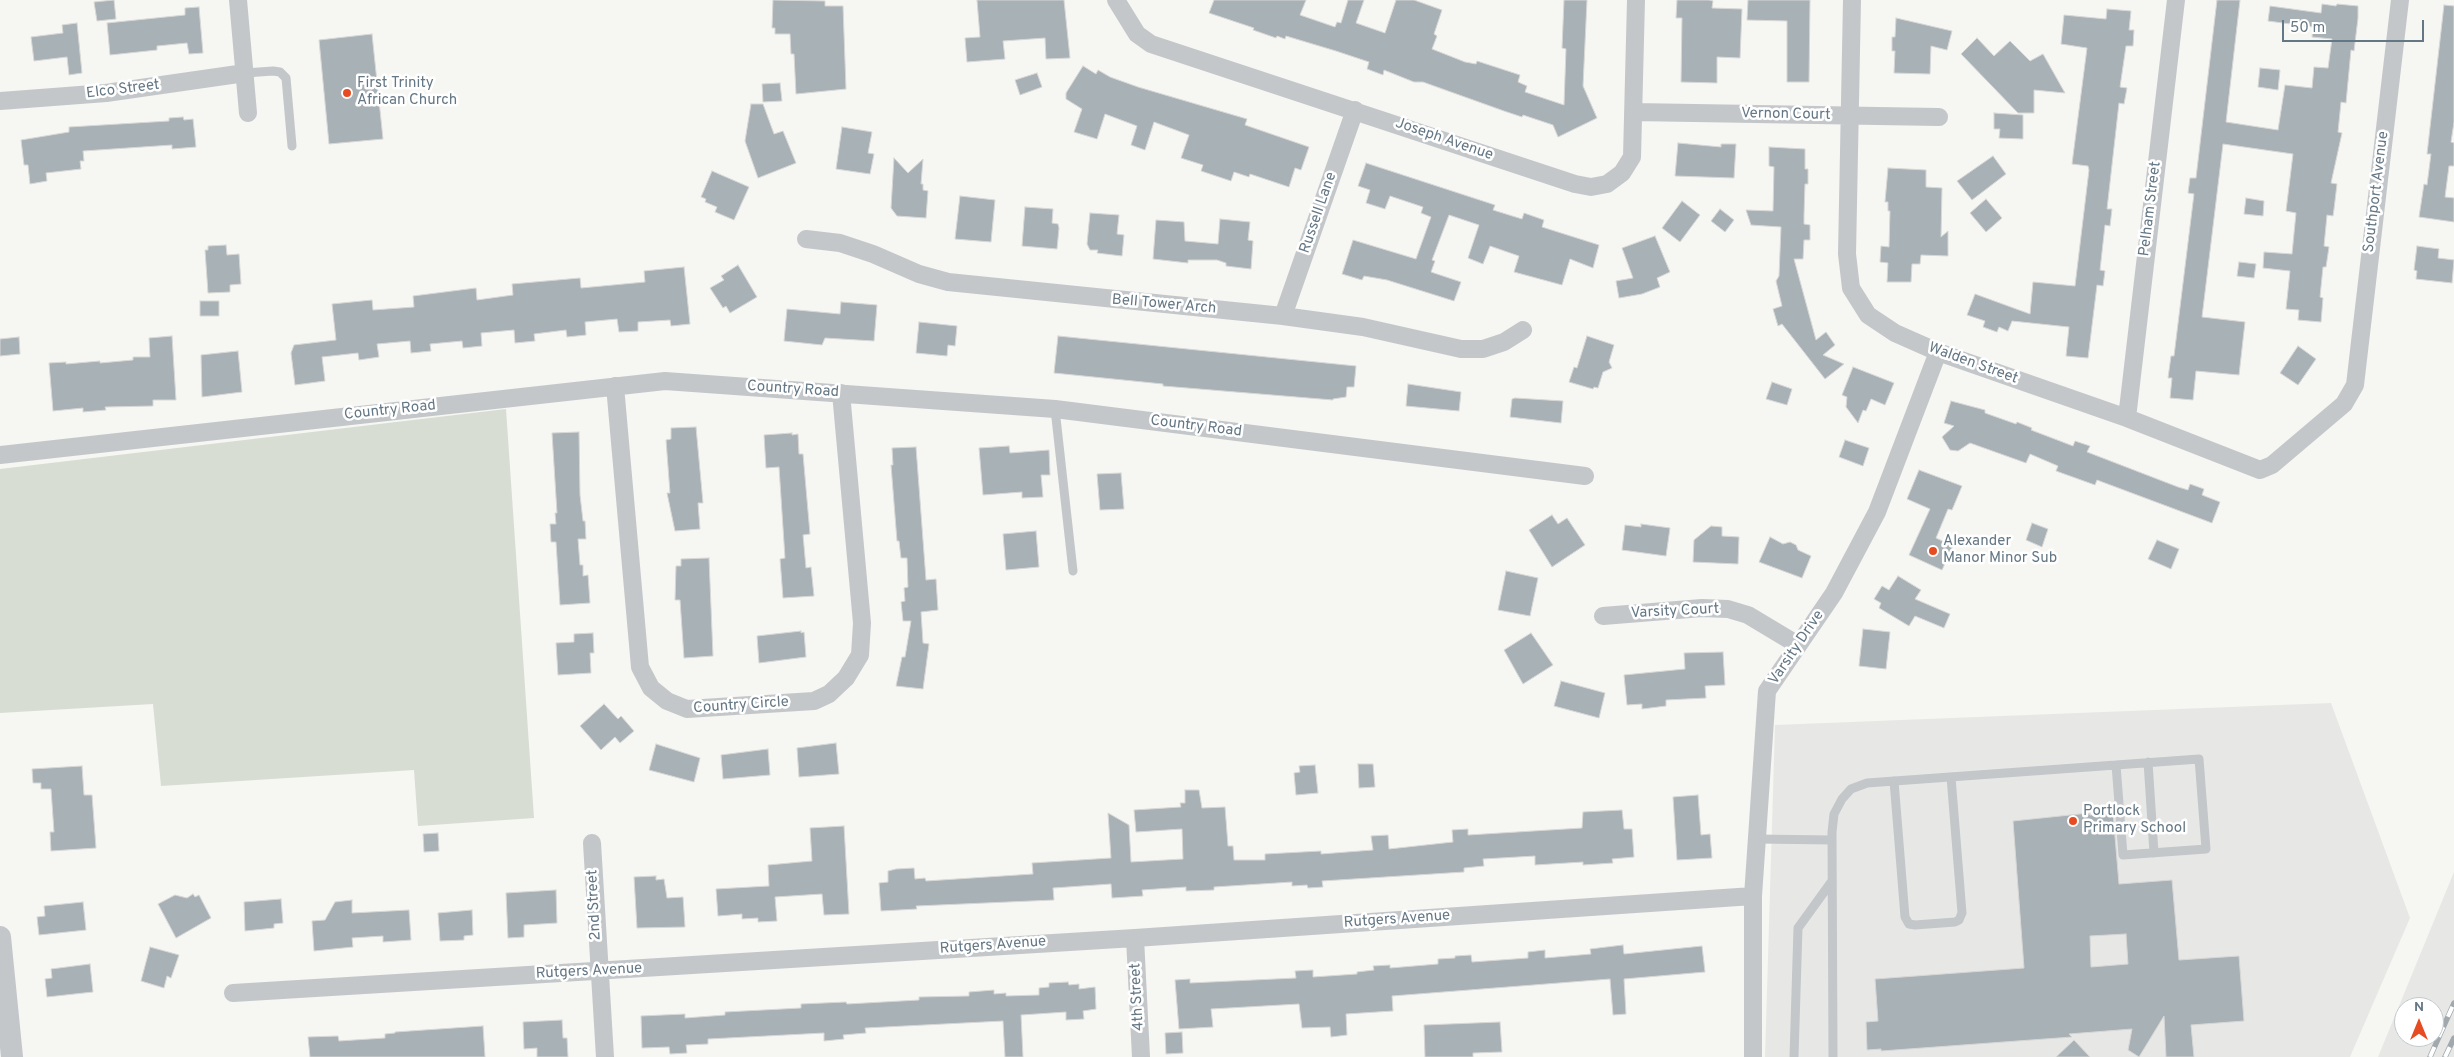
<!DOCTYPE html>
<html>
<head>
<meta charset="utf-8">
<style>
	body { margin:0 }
	#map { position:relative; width:2454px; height:1057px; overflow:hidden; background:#f6f6f2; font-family:Overpass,sans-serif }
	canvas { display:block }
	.north { position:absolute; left:2394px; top:997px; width:50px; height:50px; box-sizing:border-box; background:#fff; border:1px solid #c1c9ce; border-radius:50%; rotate:0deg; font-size:14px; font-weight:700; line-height:20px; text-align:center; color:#647784 }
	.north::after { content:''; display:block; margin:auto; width:18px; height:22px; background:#e74b22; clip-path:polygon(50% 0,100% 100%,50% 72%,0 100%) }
	.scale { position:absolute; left:2282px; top:20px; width:142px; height:22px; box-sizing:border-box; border:2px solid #647784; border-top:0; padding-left:6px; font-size:15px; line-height:18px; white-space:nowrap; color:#647784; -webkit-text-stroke:4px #fff; paint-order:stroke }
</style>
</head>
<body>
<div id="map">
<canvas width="2454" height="1057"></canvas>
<div class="north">N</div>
<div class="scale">50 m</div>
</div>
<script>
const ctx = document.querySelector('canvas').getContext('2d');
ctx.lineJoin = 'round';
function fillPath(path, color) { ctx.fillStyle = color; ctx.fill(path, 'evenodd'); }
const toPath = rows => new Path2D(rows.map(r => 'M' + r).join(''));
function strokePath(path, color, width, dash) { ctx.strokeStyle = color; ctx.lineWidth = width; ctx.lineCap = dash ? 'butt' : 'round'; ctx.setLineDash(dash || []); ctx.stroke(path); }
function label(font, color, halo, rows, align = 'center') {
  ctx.font = font + ' Overpass,sans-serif'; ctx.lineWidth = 5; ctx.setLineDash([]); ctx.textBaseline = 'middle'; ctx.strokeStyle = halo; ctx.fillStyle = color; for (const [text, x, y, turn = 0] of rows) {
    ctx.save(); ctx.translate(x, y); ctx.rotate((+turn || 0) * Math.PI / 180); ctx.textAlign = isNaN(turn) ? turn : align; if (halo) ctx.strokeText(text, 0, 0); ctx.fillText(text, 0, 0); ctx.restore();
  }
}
fillPath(toPath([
	[2331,703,2410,918,2350,1057,1765,1057,1775,725],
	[2454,872,2454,1057,2378,1057],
	[2404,1007,2434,1007,2434,1037,2404,1037]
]), '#e7e8e6');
fillPath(toPath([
	[506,409,534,818,418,826,414,770,161,786,153,704,0,713,0,469]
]), '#d7ddd3');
const building = toPath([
	[114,0,116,19,97,21,94,2,114,0],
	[773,0,825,1,825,6,843,6,846,89,796,94,794,54,791,54,790,34,775,34,775,28,772,28,773,0],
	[977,0,1064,0,1070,58,1046,59,1045,38,1003,41,1005,59,967,62,965,38,980,37,977,0],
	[1214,0,1306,0,1300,15,1335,27,1337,22,1341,23,1348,0,1364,0,1356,23,1385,33,1396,0,1414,0,1442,10,1434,34,1437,36,1432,49,1465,62,1476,64,1477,61,1520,75,1518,82,1527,86,1525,92,1564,105,1566,49,1562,48,1564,0,1587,0,1583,86,1597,118,1558,137,1553,125,1523,115,1522,117,1504,111,1423,82,1414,82,1384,70,1383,75,1367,69,1369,62,1336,51,1286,36,1285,39,1277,36,1276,38,1253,30,1254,28,1209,13,1214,0],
	[1677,0,1709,0,1713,1,1712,8,1742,9,1740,58,1717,57,1717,83,1681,82,1682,18,1676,18,1677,0],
	[1748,0,1810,0,1809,82,1787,82,1787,21,1747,20,1748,0],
	[2217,0,2240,0,2226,122,2278,130,2285,85,2312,88,2314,67,2328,68,2332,39,2312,37,2313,27,2268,21,2270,6,2321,13,2322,4,2336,6,2337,4,2358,6,2358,18,2354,51,2351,50,2346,103,2341,102,2338,132,2342,133,2331,183,2337,184,2334,209,2333,216,2327,215,2324,246,2329,247,2326,267,2323,267,2320,297,2323,298,2321,322,2298,320,2299,310,2286,309,2290,271,2263,268,2264,252,2292,254,2296,213,2286,211,2293,154,2223,144,2202,317,2245,322,2239,375,2196,371,2193,400,2170,398,2172,378,2168,378,2171,356,2174,356,2194,194,2188,193,2190,178,2196,178,2217,0],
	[2444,5,2454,6,2454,122,2451,142,2454,143,2454,166,2449,166,2445,197,2454,198,2454,222,2419,217,2424,184,2427,185,2431,154,2427,154,2444,5],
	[199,7,203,53,189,54,187,43,157,46,157,50,110,55,107,23,185,15,185,8,199,7],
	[2107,9,2131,11,2129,30,2134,30,2133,46,2126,46,2120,87,2127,88,2124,104,2119,103,2107,209,2112,209,2110,226,2105,225,2100,270,2105,271,2103,286,2097,285,2088,358,2066,356,2069,327,2012,321,2008,331,1999,327,1997,332,1983,327,1985,321,1967,315,1975,294,2030,314,2033,282,2075,286,2089,170,2088,166,2072,164,2087,48,2061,44,2064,15,2106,19,2107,9],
	[1896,18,1952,31,1947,50,1931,46,1930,74,1894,73,1895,51,1892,51,1892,37,1895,37,1896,18],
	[77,23,82,73,69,75,67,57,34,61,31,37,63,33,62,25,77,23],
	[372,34,383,139,329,144,319,40,372,34],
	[1977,38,1994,56,2010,41,2030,61,2043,54,2065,93,2034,90,2034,113,2018,113,1961,54,1977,38],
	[1083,66,1096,74,1098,70,1110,77,1138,87,1247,119,1245,125,1309,147,1301,170,1295,168,1289,187,1250,174,1249,177,1234,172,1231,181,1201,171,1203,165,1181,158,1189,135,1154,122,1145,150,1131,145,1137,126,1105,114,1097,139,1074,132,1082,109,1066,99,1066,93,1083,66],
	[2260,68,2280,70,2278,90,2258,87,2260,68],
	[1037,73,1042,87,1020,95,1015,80,1037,73],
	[780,83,782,101,763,102,762,84,780,83],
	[751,104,763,104,774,134,783,131,796,163,758,178,745,141,751,104],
	[1994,113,2023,115,2023,139,1999,138,2000,129,1994,129,1994,113],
	[183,117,184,120,193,119,196,147,172,149,172,145,83,151,84,161,80,161,81,169,46,173,47,181,30,184,28,165,24,165,21,140,69,132,69,127,169,121,169,118,183,117],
	[842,127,872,132,868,153,874,154,870,174,836,169,842,127],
	[1678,143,1721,147,1721,144,1736,144,1734,178,1675,176,1678,143],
	[1769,147,1805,149,1805,169,1808,169,1808,184,1805,184,1804,215,1804,224,1810,225,1810,240,1804,240,1803,259,1794,259,1816,340,1826,332,1835,345,1823,355,1844,364,1825,379,1782,324,1778,326,1773,309,1782,306,1776,281,1779,276,1781,227,1751,225,1746,210,1773,211,1774,167,1769,166,1769,147],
	[1993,156,2006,174,1972,200,1957,181,1993,156],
	[894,158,908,173,923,159,921,184,923,184,923,190,928,191,926,218,897,216,891,208,894,158],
	[1366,163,1495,205,1493,210,1522,219,1524,213,1544,220,1542,227,1599,245,1593,268,1570,259,1562,285,1514,272,1519,256,1490,246,1483,264,1468,258,1479,225,1449,215,1432,260,1435,261,1431,272,1461,282,1454,301,1387,280,1364,276,1362,280,1342,274,1353,240,1416,259,1431,217,1421,213,1423,207,1390,196,1385,209,1366,203,1370,190,1358,186,1366,163],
	[1888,168,1926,170,1926,187,1942,188,1941,237,1948,231,1948,256,1921,255,1920,264,1912,264,1911,282,1887,282,1888,263,1880,262,1881,246,1889,247,1890,211,1888,211,1888,202,1885,202,1888,168],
	[712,171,749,187,734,220,715,212,717,207,705,202,706,199,701,197,712,171],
	[960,196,995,200,991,242,955,239,960,196],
	[2246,198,2264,201,2263,216,2244,214,2246,198],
	[1986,199,2002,218,1986,232,1970,213,1986,199],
	[1682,201,1700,215,1680,242,1662,228,1682,201],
	[1025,207,1053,209,1052,223,1058,224,1059,228,1057,249,1022,246,1025,207],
	[1720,209,1734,220,1725,232,1711,221,1720,209],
	[1090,213,1119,215,1117,234,1124,235,1122,256,1097,253,1098,250,1090,250,1087,244,1090,213],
	[1220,219,1250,222,1248,240,1253,241,1251,269,1226,266,1226,263,1217,260,1188,260,1188,263,1153,259,1156,220,1184,222,1185,241,1218,244,1220,219],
	[1655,236,1670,272,1657,278,1660,287,1642,294,1619,298,1616,281,1633,278,1622,248,1655,236],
	[226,245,227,255,239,254,241,284,230,285,230,292,208,293,205,250,208,250,208,246,226,245],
	[2417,246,2439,249,2438,258,2454,260,2452,283,2416,279,2417,271,2414,270,2417,246],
	[2239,262,2256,264,2254,278,2237,276,2239,262],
	[738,265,757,297,730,313,726,306,723,308,710,288,724,280,721,276,738,265],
	[684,267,690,324,671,326,670,320,638,322,638,331,619,332,617,319,585,322,586,335,567,337,566,330,534,334,535,341,515,343,514,330,481,333,482,346,463,348,462,341,430,344,431,351,411,353,410,341,377,344,379,357,359,360,358,353,322,357,325,381,295,385,291,353,294,345,336,340,332,304,372,300,373,310,414,307,413,296,476,288,477,300,513,295,512,284,580,278,581,288,645,282,644,271,684,267],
	[200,301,219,301,219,316,200,316,200,301],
	[841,302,877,305,874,341,825,338,822,345,784,341,787,309,840,314,841,302],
	[919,322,957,326,955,346,948,345,947,356,916,353,919,322],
	[172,336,176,400,153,400,153,406,105,407,106,410,83,412,83,408,53,411,49,363,66,362,66,364,100,361,100,363,133,360,133,357,150,357,149,338,172,336],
	[1058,336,1356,366,1354,387,1347,387,1346,397,1333,399,1333,400,1163,386,1163,384,1054,373,1058,336],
	[1587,336,1614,345,1609,362,1612,368,1603,372,1598,388,1594,387,1593,389,1569,382,1574,367,1577,368,1587,336],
	[19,337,20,354,0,356,0,339,19,337],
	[2298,346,2316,359,2298,385,2280,373,2298,346],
	[238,351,242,392,202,397,201,355,238,351],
	[1853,367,1894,383,1885,405,1871,399,1866,411,1863,410,1858,423,1846,407,1847,397,1842,395,1853,367],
	[1772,382,1792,389,1787,405,1766,399,1772,382],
	[1408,384,1461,392,1459,411,1406,406,1408,384],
	[1515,398,1563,401,1561,423,1510,417,1512,399,1515,398],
	[1951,401,1985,410,1985,413,2016,424,2017,422,2032,428,2031,430,2073,446,2075,441,2090,446,2087,452,2178,487,2188,490,2190,484,2204,489,2202,495,2220,502,2212,523,2097,480,2095,485,2056,471,2058,466,2030,454,2026,463,1970,443,1958,451,1950,450,1942,437,1954,426,1944,423,1951,401],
	[696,427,703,503,698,503,700,529,675,531,667,493,670,493,666,440,671,439,671,428,696,427],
	[579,432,580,495,583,521,585,521,586,539,578,539,580,565,583,565,583,576,588,575,590,603,560,605,556,542,551,542,550,524,556,524,555,513,557,513,552,433,579,432],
	[792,433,792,435,798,434,799,454,803,454,810,534,803,535,806,568,811,567,814,596,783,598,780,559,785,558,779,467,766,468,764,435,792,433],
	[1845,440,1869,448,1863,466,1839,457,1845,440],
	[1009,446,1010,453,1049,450,1050,475,1041,475,1043,497,1022,498,1022,492,983,495,979,448,1009,446],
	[916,447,926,580,936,579,938,610,921,612,923,643,929,644,923,689,896,686,902,657,905,657,911,621,903,621,901,602,905,601,904,588,908,587,907,558,901,558,899,541,897,541,891,465,893,465,892,448,916,447],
	[1919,470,1962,486,1952,510,1948,509,1936,538,1953,546,1942,570,1909,555,1930,509,1907,499,1919,470],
	[1121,473,1124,509,1100,510,1097,474,1121,473],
	[1552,515,1558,524,1567,518,1585,545,1552,567,1529,530,1552,515],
	[2032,523,2048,529,2042,547,2026,540,2032,523],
	[1641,524,1670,528,1666,556,1622,550,1625,525,1641,527,1641,524],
	[1711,526,1722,527,1722,536,1739,537,1738,564,1693,562,1694,540,1711,526],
	[1036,531,1039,567,1006,570,1003,534,1036,531],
	[1770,537,1783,544,1790,542,1796,545,1798,550,1811,556,1802,578,1759,562,1770,537],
	[2157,540,2179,549,2171,569,2148,559,2157,540],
	[709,558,713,656,684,658,680,600,675,600,676,566,681,566,681,559,709,558],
	[1506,571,1538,578,1530,616,1498,610,1506,571],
	[1898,576,1921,590,1915,599,1950,614,1944,628,1915,616,1909,626,1879,608,1881,603,1874,599,1882,586,1889,590,1898,576],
	[1863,629,1890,632,1886,669,1859,666,1863,629],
	[801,631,801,633,804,632,806,657,759,663,757,636,801,631],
	[593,633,594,653,590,653,591,673,558,675,556,643,574,642,574,634,593,633],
	[1531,633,1553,665,1523,684,1504,650,1531,633],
	[1723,652,1725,685,1705,686,1706,698,1666,700,1666,706,1642,709,1642,704,1627,705,1624,675,1685,669,1684,653,1723,652],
	[1561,681,1605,693,1599,718,1554,706,1561,681],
	[604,704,618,719,621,716,634,731,620,743,615,737,601,750,580,726,604,704],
	[836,743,839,774,799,777,797,748,836,743],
	[656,744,700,758,694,782,649,770,656,744],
	[768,749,770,775,723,779,721,755,768,749],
	[1358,764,1373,764,1375,787,1359,788,1358,764],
	[1315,765,1318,793,1296,795,1294,773,1300,772,1299,766,1315,765],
	[82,766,84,795,92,795,96,848,51,851,50,832,54,832,51,789,41,789,41,783,33,783,32,769,82,766],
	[1185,790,1199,790,1202,808,1225,807,1228,846,1233,846,1234,860,1265,860,1265,854,1321,851,1321,854,1373,850,1371,836,1388,835,1389,849,1453,842,1452,830,1468,829,1468,835,1582,828,1583,812,1622,810,1624,829,1632,829,1634,857,1612,859,1613,863,1583,865,1583,862,1535,865,1535,856,1483,859,1484,866,1464,868,1464,872,1322,881,1323,887,1308,888,1307,885,1292,886,1292,882,1214,887,1214,890,1186,891,1186,887,1142,890,1143,896,1112,898,1111,884,1053,888,1054,900,916,906,917,909,881,911,879,883,888,882,888,871,896,869,914,868,915,879,925,878,926,881,1033,874,1032,863,1111,858,1108,813,1129,825,1131,862,1183,859,1182,829,1136,832,1134,810,1181,807,1180,803,1185,803,1185,790],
	[1698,795,1701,835,1710,834,1712,858,1677,860,1673,797,1698,795],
	[2089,813,2090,815,2113,813,2119,884,2172,880,2179,960,2239,956,2244,1021,2191,1025,2194,1057,2166,1057,2164,1016,2139,1057,2128,1050,2132,1029,2069,1034,2072,1037,1881,1051,1881,1049,1867,1050,1866,1022,1878,1021,1875,979,2024,968,2013,821,2089,813],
	[2126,934,2128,964,2091,967,2090,936,2126,934],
	[844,826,849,914,824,915,822,894,775,897,777,921,758,922,758,918,742,919,742,914,718,916,716,889,769,886,768,865,812,861,810,828,844,826],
	[438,833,439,851,424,852,423,834,438,833],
	[656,876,656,880,664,879,667,898,683,897,685,927,637,928,634,877,656,876],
	[556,890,557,923,524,925,524,937,508,938,506,893,556,890],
	[193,894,195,897,199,895,211,918,176,938,158,904,175,895,187,898,193,894],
	[281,899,283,923,274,924,274,928,245,931,244,902,281,899],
	[352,900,352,913,409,910,411,940,383,942,383,936,352,938,353,947,314,951,312,921,325,920,335,902,352,900],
	[83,902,86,930,39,935,37,917,45,916,44,906,83,902],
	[472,910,473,935,464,936,464,940,440,941,438,913,472,910],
	[1623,945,1624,954,1702,946,1705,972,1624,979,1626,1014,1613,1015,1610,979,1392,996,1393,1011,1346,1014,1347,1035,1331,1037,1330,1027,1302,1028,1299,1004,1211,1009,1213,1027,1179,1029,1175,980,1190,979,1190,983,1296,978,1295,971,1313,970,1313,977,1357,974,1357,972,1374,970,1373,966,1390,965,1390,968,1438,964,1438,959,1455,958,1455,956,1471,955,1472,962,1528,958,1528,952,1545,950,1545,958,1591,954,1590,949,1623,945],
	[150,947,179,955,171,978,167,976,164,988,141,981,150,947],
	[90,964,93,992,47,997,45,979,52,978,51,969,90,964],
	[1068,982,1069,985,1079,984,1079,989,1095,987,1096,1009,1083,1011,1084,1019,1066,1020,1066,1012,1021,1015,1023,1057,1005,1057,1003,1021,865,1028,866,1033,843,1035,844,1039,824,1041,824,1033,708,1039,708,1044,686,1045,687,1053,670,1054,669,1047,642,1048,641,1016,685,1014,685,1018,725,1015,725,1012,801,1008,801,1004,846,1002,847,1004,919,1000,919,997,969,996,969,992,994,990,994,994,1006,993,1006,996,1039,995,1039,988,1049,987,1049,983,1068,982],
	[562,1020,563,1038,567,1038,568,1057,537,1057,537,1048,524,1049,523,1022,562,1020],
	[1500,1022,1502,1052,1473,1053,1473,1057,1425,1057,1424,1025,1500,1022],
	[483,1026,485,1057,310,1057,308,1037,338,1036,339,1041,385,1038,385,1034,395,1033,395,1032,483,1026],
	[1182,1032,1183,1053,1166,1054,1165,1033,1182,1032],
	[2074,1040,2090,1057,2056,1057,2074,1040]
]);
fillPath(building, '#a8b1b6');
strokePath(building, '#d7d7d5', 1);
strokePath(toPath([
	[245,73,273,71,280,72,286,78,292,146],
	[1055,409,1073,571],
	[2148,762,2154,853],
	[1894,781,1905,917,1909,924,1915,925,1955,922,1959,920,1962,913,1951,777],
	[1757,839,1832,840],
	[1794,1057,1798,928,1832,881],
	[1833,1057,1832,832,1834,814,1842,799,1851,789,1867,783,2199,759,2206,849,2123,855,2116,765]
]), '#c3c7ca', 9);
strokePath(toPath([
	[238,0,248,113],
	[1116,0,1137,34,1151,44,1575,184,1591,187,1607,184,1622,173,1632,157,1636,0],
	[1852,0,1847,254,1851,288,1868,315,1895,333,1938,352,2127,418,2260,470,2272,465,2344,404,2355,385,2400,0],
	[0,101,106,93,245,73],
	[1633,112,1939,117],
	[806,239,840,243,873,254,919,274,948,282,1283,316,1363,327,1461,349,1483,349,1504,342,1523,330],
	[1283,316,1355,110],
	[615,386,640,667,651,688,667,701,687,709,814,701,829,694,846,678,860,655,862,623,841,393],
	[2127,418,2176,0],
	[0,455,665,381,1055,409,1585,476],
	[1603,616,1702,608,1728,609,1748,615,1798,645],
	[592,843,605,1057],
	[1135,938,1141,1057],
	[233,993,1135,938,1753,896],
	[1753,1057,1753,896,1767,691,1834,593,1877,512,1938,352]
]), '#c3c7ca', 18);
strokePath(toPath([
	[0,937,12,1057]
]), '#c3c7ca', 22);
const rail = toPath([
	[2430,1057,2454,1003],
	[2445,1057,2454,1038]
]);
strokePath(rail, '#a1a9ae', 5.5);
strokePath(rail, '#fff', 4, [11]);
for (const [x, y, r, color] of [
	[347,93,5,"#e74b22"],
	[1933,551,5,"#e74b22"],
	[2073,821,5,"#e74b22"]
]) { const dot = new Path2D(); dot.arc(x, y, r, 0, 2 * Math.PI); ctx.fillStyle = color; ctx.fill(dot); strokePath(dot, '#fff', 2); }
label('15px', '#647784', '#fff', [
	["First Trinity",357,84],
	["African Church",357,101],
	["Alexander",1943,542],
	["Manor Minor Sub",1943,559],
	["Portlock",2083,812],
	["Primary School",2083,829]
], 'left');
label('15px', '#647784', '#fff', [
	["Elco Street",123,90,-7],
	["Vernon Court",1786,115,1],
	["Joseph Avenue",1444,140,19],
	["Southport Avenue",2377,192,-83],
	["Pelham Street",2151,209,-83],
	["Russell Lane",1319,213,-71],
	["Bell Tower Arch",1164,305,5],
	["Walden Street",1973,364,20],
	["Country Road",793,390,4],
	["Country Road",390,411,-6],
	["Country Road",1196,427,7],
	["Varsity Court",1675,612,-3],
	["Varsity Drive",1797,648,-56],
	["Country Circle",741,706,-4],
	["2nd Street",595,905,-93],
	["Rutgers Avenue",1397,920,-4],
	["Rutgers Avenue",993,946,-4],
	["Rutgers Avenue",589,972,-3],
	["4th Street",1138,997,-93]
]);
</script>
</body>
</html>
